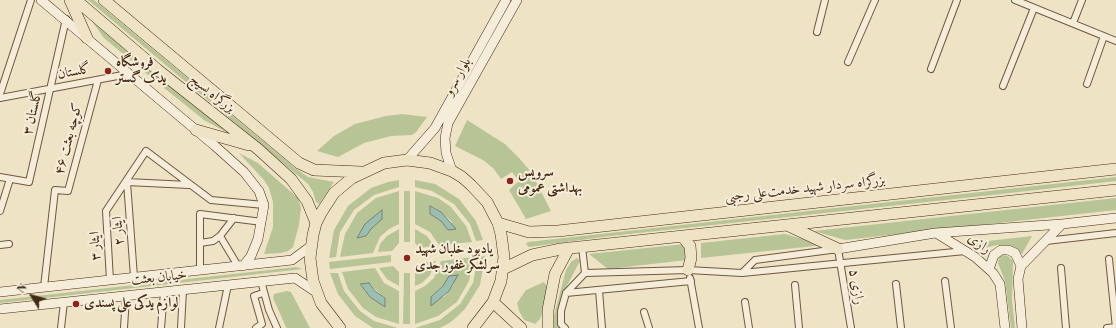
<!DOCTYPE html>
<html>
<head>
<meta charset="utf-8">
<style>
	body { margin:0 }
	#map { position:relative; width:1116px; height:328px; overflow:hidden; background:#efe3c6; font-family:"Libre Bodoni",serif }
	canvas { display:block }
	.north { position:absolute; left:12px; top:276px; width:40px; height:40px; -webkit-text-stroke:3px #f5edda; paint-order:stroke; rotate:307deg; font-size:11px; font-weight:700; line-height:16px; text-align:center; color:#462a11 }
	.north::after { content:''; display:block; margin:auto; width:14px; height:18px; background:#462a11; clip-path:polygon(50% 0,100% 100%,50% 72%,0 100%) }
</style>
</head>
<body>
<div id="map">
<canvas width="1116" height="328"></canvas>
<div class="north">N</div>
</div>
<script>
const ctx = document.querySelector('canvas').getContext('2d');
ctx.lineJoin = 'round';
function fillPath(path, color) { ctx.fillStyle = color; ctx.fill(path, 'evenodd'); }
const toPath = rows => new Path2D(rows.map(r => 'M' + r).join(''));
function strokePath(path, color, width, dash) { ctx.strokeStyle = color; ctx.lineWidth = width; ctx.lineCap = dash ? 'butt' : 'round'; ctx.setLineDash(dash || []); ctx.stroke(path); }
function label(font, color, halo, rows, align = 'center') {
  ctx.font = font + ' "Libre Bodoni",Amiri,serif'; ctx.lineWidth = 4; ctx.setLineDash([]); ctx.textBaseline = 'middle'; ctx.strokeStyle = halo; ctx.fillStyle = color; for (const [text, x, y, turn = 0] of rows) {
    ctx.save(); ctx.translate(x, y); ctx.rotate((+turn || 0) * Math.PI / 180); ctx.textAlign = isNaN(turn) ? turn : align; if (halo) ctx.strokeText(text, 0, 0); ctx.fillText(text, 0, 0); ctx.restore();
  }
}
fillPath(toPath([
	[88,0,94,0,295,168,308,177,334,182,319,204,316,202,313,192,308,184],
	[89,17,228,133,204,120,153,79,104,38],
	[402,114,427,117,417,131,412,135,391,136,364,143,338,157,317,151,334,136,355,124,386,116],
	[467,120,505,144,519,158,531,172,551,211,526,219,509,190,519,181,512,172,501,179,493,168,483,160,455,146],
	[239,153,258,163,298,198,301,208,299,225,293,247,288,251,281,253,264,254,273,227,273,202,269,188,264,180],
	[1116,177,1116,181,992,195,611,236,529,247,526,244,528,242,555,239],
	[399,180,399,187,374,195,354,210,340,232,336,257,329,258,334,230,348,206,371,188,388,182],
	[415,180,435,184,459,199,476,221,483,240,476,241,470,224,454,204,432,191,415,187],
	[399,191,399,224,389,229,380,237,373,253,340,257,345,234,357,213,376,198],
	[404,191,410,191,410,242,404,242],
	[415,191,438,198,451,207,466,226,472,242,439,245,430,232,415,224],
	[433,207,441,212,452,222,448,230,441,221,430,214],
	[1116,198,1116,210,845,240,814,231],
	[399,229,399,243,392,251,378,252,380,244,387,236],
	[415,229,427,236,434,246,420,248,415,243],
	[785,234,824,245,701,258,701,243],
	[1032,236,1022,254,1009,245,997,245,988,247,986,257,971,243],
	[685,244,687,260,608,269,589,254],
	[391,255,391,262,330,269,329,262],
	[1002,255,1008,256,1013,261,1012,300,1015,328,1011,328,1005,281,998,263,999,257],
	[485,256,480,285,465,309,451,322,440,328,415,328,440,320,460,304,473,283,478,257],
	[474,257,469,281,457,302,438,316,415,324,415,291,425,286,434,278,441,261],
	[449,277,454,284,449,291,444,297,431,297,443,286],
	[577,258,580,261,562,295,557,315,560,328,552,328,552,323,566,270,571,262],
	[436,261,430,275,422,283,415,286,415,272,422,263],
	[393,266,399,272,399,286,387,279,379,268],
	[296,267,303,269,0,303,0,300],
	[375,268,384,283,399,291,399,324,376,317,363,308,348,289,342,272],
	[368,283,385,298,385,307,370,297,360,285],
	[330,273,338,273,344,291,360,311,374,321,398,328,373,328,355,316,338,294],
	[404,273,410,273,410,324,403,324],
	[544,282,548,288,547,302,540,319,535,324,533,323,524,320,519,311,517,303,526,290],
	[287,291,291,292,310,328,287,328,286,327,273,298,274,294]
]), '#b7c496');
const water = toPath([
	[430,206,441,212,456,229,448,230,441,221,430,214,430,206],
	[382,210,382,219,371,229,366,236,357,238,365,224,382,210],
	[458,275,449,291,431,306,431,297,443,286,449,276,458,275],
	[369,283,375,291,385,298,385,307,370,297,360,284,369,283]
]);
fillPath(water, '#9abeb2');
strokePath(water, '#788372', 1);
const street = toPath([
	[1015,0,1116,41],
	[1073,23,1082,0],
	[817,32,825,0],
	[848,62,875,0],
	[931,69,957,0],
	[1087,84,1104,36],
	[1003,86,1034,8],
	[0,94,31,0],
	[0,98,128,74],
	[0,177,29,182,66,19],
	[0,211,10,179],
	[220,236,238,266],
	[1046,241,1116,233],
	[200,243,213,241,220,236,234,218],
	[0,245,9,244],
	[582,247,585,273],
	[1109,259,1116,328],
	[1061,268,1066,328],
	[200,270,200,214,262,222],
	[742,273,965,251],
	[134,277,127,182,189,185],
	[690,278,699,328],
	[110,280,106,211,146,151,211,200,264,205],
	[261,281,269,310,277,328],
	[945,281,951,328],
	[896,284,901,328],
	[795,285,799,328],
	[44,287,55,190,68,191,98,80],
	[599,290,602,328],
	[566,293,691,281],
	[745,302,749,328],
	[644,312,649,328],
	[61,328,64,302],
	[124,328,126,296],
	[161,328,164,292],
	[181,328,183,290],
	[219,328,228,285],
	[256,328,262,324,254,296,263,293],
	[565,328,561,324,561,311,566,293,585,273,688,270,742,273,755,260,838,249,851,328],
	[1107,328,1116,327]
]);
const secondary = toPath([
	[41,0,215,146,244,172,259,191,264,205,258,239,251,256,243,266],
	[407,160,435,128,506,0],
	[452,171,446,153,445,138,448,123,517,0],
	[936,233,975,257,993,273,1000,284,1005,328],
	[838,249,935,233,1062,224,1116,218],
	[989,269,994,255,1001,250,1008,250,1015,253,1021,266],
	[0,292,292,260,311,246],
	[0,309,295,278,316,292],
	[1022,328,1018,279,1021,266,1062,224]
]);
const highway = toPath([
	[70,0,87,38],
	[76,0,158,70,258,149,291,179,307,201,316,223],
	[104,0,299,163,314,170,361,172],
	[196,130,249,145],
	[498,223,529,232,558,231,1116,169],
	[787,225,838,249],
	[683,237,690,246,691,258,688,270],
	[503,269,532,255,561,249,1116,190],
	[493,302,521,328],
	[340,328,321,303,313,281,310,258,313,235,316,223,321,213,334,193,352,178,384,163,407,160,430,163,452,171,462,177,471,185,487,202,498,223,501,234,504,257,501,281,493,302,473,328],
	[548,328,548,310,555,274,569,248]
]);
strokePath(street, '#70583e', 8);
strokePath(secondary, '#462a11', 10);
strokePath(highway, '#462a11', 12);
strokePath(street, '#f5edda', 6);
strokePath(secondary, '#f5edda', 9);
strokePath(highway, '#efe3c6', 11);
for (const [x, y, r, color] of [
	[108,71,4,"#8f2418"],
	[510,181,4,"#8f2418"],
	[407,258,4,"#8f2418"],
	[76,304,4,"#8f2418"]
]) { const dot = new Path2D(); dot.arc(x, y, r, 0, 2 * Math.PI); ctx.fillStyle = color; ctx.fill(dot); strokePath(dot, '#f5edda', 1.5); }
label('bold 14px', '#462a11', '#f5edda', [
	["فروشگاه",116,63],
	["یدک گستر",116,79],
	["سرویس",518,173],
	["بهداشتی عمومی",518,189],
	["یادبود خلبان شهید",415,250],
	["سرلشکر غفور جدی",415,266],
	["لوازم یدکی علی پسندی",84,304]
], 'left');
label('14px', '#462a11', '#f5edda', [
	["گلستان",74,72,-11],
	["بلوار سرو",458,77,-61],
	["بزرگراه بسیج",212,94,38],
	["گلستان ۳",33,113,-77],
	["کوچه بعثت ۴۶",69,139,-75],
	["بزرگراه سردار شهید خدمت‌علی رجبی",805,189,-6],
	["ایثار ۲",119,231,-95],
	["رازی",979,244,36],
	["ایثار ۳",96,246,-93],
	["خیابان بعثت",159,278,-6],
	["رازی ۵",856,287,80]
]);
</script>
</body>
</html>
